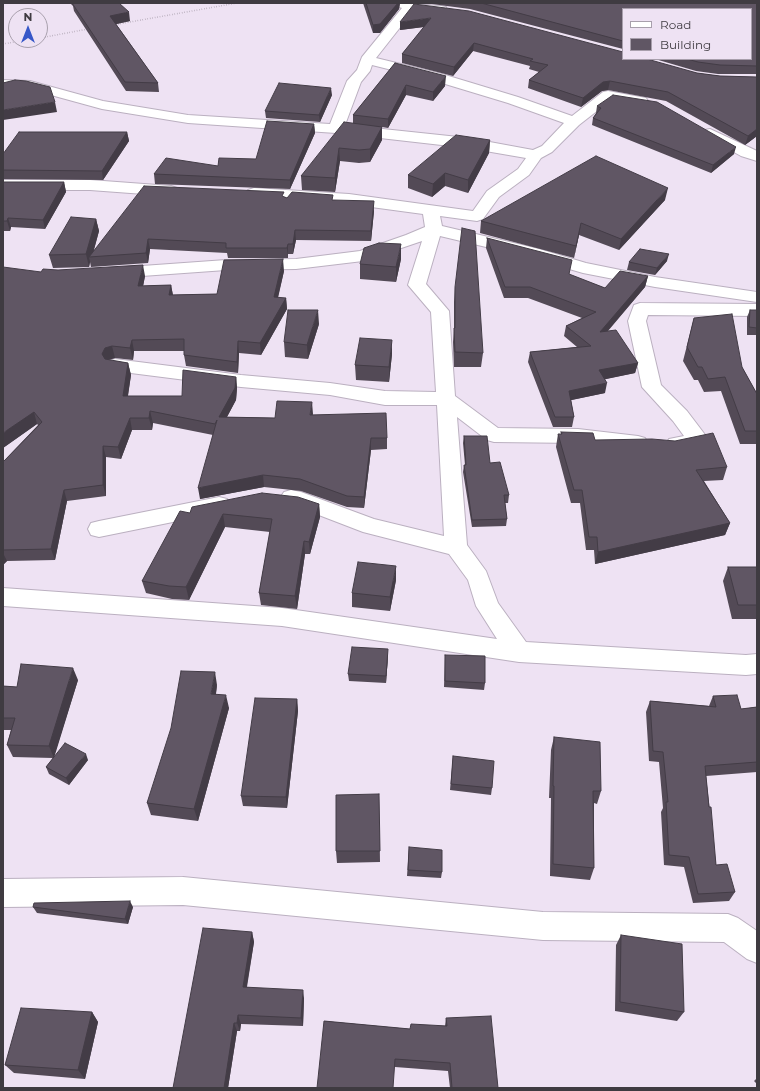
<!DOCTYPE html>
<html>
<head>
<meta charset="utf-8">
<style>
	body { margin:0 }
	#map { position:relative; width:760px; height:1091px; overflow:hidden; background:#eee2f3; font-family:Montserrat,sans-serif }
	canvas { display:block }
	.frame { position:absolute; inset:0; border:4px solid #3f3b41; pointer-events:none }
	.legend { position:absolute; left:622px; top:8px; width:130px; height:52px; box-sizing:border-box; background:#eee2f3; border:1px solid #a89fac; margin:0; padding:5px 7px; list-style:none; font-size:12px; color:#3f3b41 }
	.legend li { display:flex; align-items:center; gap:8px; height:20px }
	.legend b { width:20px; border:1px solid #a89fac }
	.north { position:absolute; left:8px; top:8px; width:40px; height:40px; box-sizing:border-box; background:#eee2f3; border:1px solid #a89fac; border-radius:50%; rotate:0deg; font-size:11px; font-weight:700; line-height:16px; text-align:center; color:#3f3b41 }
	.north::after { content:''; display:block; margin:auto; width:14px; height:18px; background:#3757c8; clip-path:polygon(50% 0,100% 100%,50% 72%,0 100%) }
</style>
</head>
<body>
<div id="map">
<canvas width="760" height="1091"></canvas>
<div class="frame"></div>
<ul class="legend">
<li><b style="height:5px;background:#fff"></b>Road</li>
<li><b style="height:11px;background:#605664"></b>Building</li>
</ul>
<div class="north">N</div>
</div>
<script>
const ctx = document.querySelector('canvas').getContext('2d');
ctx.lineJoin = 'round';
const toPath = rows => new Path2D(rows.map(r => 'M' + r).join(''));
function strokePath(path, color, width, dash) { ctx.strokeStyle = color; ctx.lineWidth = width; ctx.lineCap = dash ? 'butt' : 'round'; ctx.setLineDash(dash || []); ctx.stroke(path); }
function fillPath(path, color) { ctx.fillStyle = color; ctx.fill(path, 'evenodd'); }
const minor = toPath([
	[394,3,441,6,446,7,447,10,446,13,441,14,413,11,376,58,442,74,518,97,572,116,603,92,608,91,646,98,648,101,646,104,641,105,611,100,579,125,552,152,541,158,529,175,499,197,483,219,477,221,440,216,442,226,539,249,586,263,655,277,757,292,757,302,655,287,583,273,528,257,440,236,426,284,449,311,455,396,498,428,578,429,638,436,645,438,648,443,645,448,638,450,578,443,494,442,487,440,457,417,467,545,486,571,498,603,526,642,746,655,757,654,757,674,746,675,519,662,282,626,3,606,3,588,282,608,497,639,476,606,468,580,449,554,363,532,298,507,284,504,280,498,284,492,291,490,301,492,374,519,444,536,437,405,385,405,330,395,241,387,115,371,108,369,106,365,108,361,115,359,241,375,330,383,385,391,436,392,431,312,408,285,422,241,363,261,296,269,226,270,114,278,108,277,105,273,108,269,114,268,226,260,296,259,360,251,406,235,425,227,423,214,349,204,254,198,248,196,246,193,248,190,254,188,349,194,473,211,487,191,518,169,526,158,468,148,336,133,188,123,102,109,29,89,3,88,3,80,30,81,103,101,188,115,330,124,347,81,357,70,362,57,402,8,396,6,394,3],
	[372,65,432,80,508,103,564,123,542,146,533,150,468,138,345,125,361,82,370,71,372,65],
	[710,129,757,151,757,161,741,156,705,136,703,133,705,130,710,129],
	[3,180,90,180,171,186,177,188,179,191,177,194,171,196,90,190,3,190,3,180],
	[640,303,757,304,757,316,648,315,646,321,661,385,687,411,706,436,709,441,706,446,676,451,669,449,666,444,669,439,684,436,673,421,642,387,628,321,634,305,640,303],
	[219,497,227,499,230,505,227,511,99,537,91,535,88,529,91,523,99,521,219,497],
	[183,877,543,912,728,914,738,918,757,931,757,963,747,959,724,942,543,940,183,905,3,907,3,879,183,877]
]);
strokePath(minor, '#bbb0c0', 2);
strokePath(toPath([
	[113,25,237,3],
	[40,38,88,29],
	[3,44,26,40]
]), '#9c939f', 1.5, [0.5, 2]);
fillPath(minor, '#fff');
fillPath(toPath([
	[70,3,119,3,130,21,116,24,158,83,159,92,126,91,74,11,73,6],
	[363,3,400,3,399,9,380,33,373,33],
	[424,3,757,3,757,74,718,74,696,71,655,59,751,59,623,9,623,49,470,9],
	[400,22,623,59,697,73,720,76,757,77,757,136,745,145,666,101,608,90,602,91,581,107,528,88,529,80,539,72,529,69,530,66,473,51,453,76,402,63,402,54,424,27,400,30],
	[395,63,445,86,433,101,406,95,388,128,382,127,382,140,370,162,359,163,340,161,335,192,302,190,301,176,353,123,353,115],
	[332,95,320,122,266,118,265,111],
	[597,106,734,154,711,173,592,125,593,118,596,113],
	[314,124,315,133,290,189,155,184,154,174,218,166,256,159],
	[127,132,129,141,103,180,3,179,3,154],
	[490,140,489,153,468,193,445,186,432,197,408,188,408,175],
	[3,182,64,182,66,192,45,229,11,227,10,231,3,231],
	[284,197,287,198,333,200,374,211,371,241,296,240,293,254,288,254,288,258,228,258,227,253,150,249,148,263,91,267,90,262,89,267,53,268,49,255,96,219,99,231,94,250],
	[665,200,619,250,579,235,574,258,480,233,481,221],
	[487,238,570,275,605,288,648,276,645,287,608,331,638,363,635,373,605,379,605,393,571,400,574,417,572,427,553,427,528,362,530,352,577,347,564,336,566,326,582,318,528,298,504,298,486,248],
	[401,259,396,282,360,279,360,264],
	[667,261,655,275,627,270,629,262],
	[284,271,278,298,286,298,287,309,261,355,239,353,238,373,186,366,184,355,184,351,134,351,133,360,115,358,108,360,128,363,131,375,128,396,182,396,236,377,237,388,236,400,227,417,275,418,312,415,387,438,387,449,371,450,364,508,347,507,301,491,264,487,200,499,213,435,153,423,152,430,132,430,121,459,106,457,106,496,67,501,55,560,7,561,3,565,3,462,38,425,37,424,3,448,41,272,145,276,143,286,171,285,173,295,217,294],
	[455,287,483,353,481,367,454,367,453,342,454,328,454,302],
	[750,310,757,310,757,335,747,335,747,317],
	[694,318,742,367,757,394,757,444,740,444,721,391,704,392,698,380,694,380,683,361],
	[319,324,308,359,285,357,284,342],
	[392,354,389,382,356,380,355,365],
	[561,432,595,440,727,467,723,480,704,481,730,523,725,535,595,564,594,550,586,550,580,503,571,503,556,447,558,434,561,434],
	[464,436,490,463,509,495,508,503,505,503,507,519,506,526,472,527,463,472,464,465,465,465,463,443],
	[319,504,320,517,310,554,305,554,297,609,261,605,259,593,270,532,225,527,189,600,172,599,146,593,142,581,190,513],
	[728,567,757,567,757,619,732,619,723,581],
	[396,580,390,611,352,607,352,593],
	[445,655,485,683,484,690,444,687],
	[388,656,386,683,349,681,348,674],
	[78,680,54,756,88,760,69,785,49,774,46,767,53,758,13,757,7,745,11,730,3,730,3,686,17,687],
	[217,685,216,694,229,708,198,821,151,815,147,803],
	[713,696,741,709,757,707,757,772,706,776,716,865,735,892,729,901,693,903,684,867,664,865,661,812,663,808,659,762,649,761,646,712,650,701,709,706],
	[297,699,298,711,287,808,243,806,241,796],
	[554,737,601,791,597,804,594,803,594,868,590,880,550,876,551,798,549,798,551,750],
	[453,756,492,788,491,795,450,790],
	[379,794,380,862,337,863,336,851],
	[409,847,442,872,441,878,407,876],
	[33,907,133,907,128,924,37,913],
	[252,932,254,942,247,987,304,998,303,1026,241,1024,240,1031,237,1031,228,1088,173,1088],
	[621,935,684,1012,677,1021,615,1011,616,945],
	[92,1012,98,1022,85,1079,14,1073,5,1065],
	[446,1018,498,1088,450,1088,448,1071,395,1067,324,1021,410,1029,445,1026],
	[757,1078,757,1084,754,1081]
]), '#534a56');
fillPath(toPath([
	[398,3,400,3,399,9,380,33,373,33,373,25],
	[129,12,130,21,112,25,110,16],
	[431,18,431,26,400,30,400,22],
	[474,43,473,51,453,76,454,67],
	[446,76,445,86,433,101,433,92],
	[610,81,608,90,602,91,581,107,583,98,603,82],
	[406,85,406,95,388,128,388,119],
	[331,88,332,95,320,122,319,115],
	[55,102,57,112,3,120,3,110],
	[314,124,315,133,290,189,290,180],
	[382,127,382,140,370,162,370,149],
	[757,129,757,136,745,145,748,136],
	[127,132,129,141,103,180,102,171],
	[490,140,489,153,468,193,468,180],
	[736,147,734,154,711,173,713,165],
	[339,148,340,161,335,192,335,178],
	[445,173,445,186,432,197,433,184],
	[64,182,66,192,45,229,43,220],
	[668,188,665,200,619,250,621,239],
	[374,201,374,211,371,241,371,231],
	[8,218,11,227,10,231,7,221],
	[96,219,99,231,92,256,89,257,90,262,89,267,86,254],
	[581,223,579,235,574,258,576,246],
	[295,230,296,240,293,254,293,244],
	[148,239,150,249,148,263,146,253],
	[288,244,288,258,287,248],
	[401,244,401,259,396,282,396,267],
	[669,254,667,261,655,275,657,268],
	[283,259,284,271,275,309,274,297],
	[143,265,145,276,141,297,138,286],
	[648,276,645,287,598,342,600,332],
	[171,285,173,296,169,295],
	[286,298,287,309,261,355,260,343],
	[318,310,319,324,308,359,307,345],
	[132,340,134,351,133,360,130,348],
	[392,340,392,354,389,382,389,367],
	[238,341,239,353,238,373,237,362],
	[112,346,115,358,108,360,105,366,102,354,105,348],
	[128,363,131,375,126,407,123,396],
	[638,363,635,373,597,381,599,370],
	[236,377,237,388,236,400,221,428,219,417],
	[607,383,605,393,567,401,569,391],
	[312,402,313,414,311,426,310,415],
	[150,411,153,423,152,430,149,418],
	[34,412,37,424,3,448,3,433],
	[130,418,132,430,121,459,118,447],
	[371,438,371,450,364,508,364,497],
	[103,446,106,457,106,496,103,485],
	[263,475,264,487,200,499,198,488],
	[64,490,67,501,55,560,51,549],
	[319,504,320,517,310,554,309,542],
	[223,514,225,527,189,600,186,587],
	[730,523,725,535,595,564,598,552],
	[304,541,305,554,297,609,295,596],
	[3,553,7,561,3,565],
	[396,566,396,580,390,611,390,597],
	[388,649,388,656,386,683,386,676],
	[73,668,78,680,54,758,49,746],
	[215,672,217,685,214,707,211,694],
	[226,695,229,708,198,821,194,809],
	[297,699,298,711,287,808,286,797],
	[86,754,88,760,69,785,66,778],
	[130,901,133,907,128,924,125,919],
	[252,932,254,942,245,996,243,987],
	[303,990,304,998,303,1026,301,1018],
	[92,1012,98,1022,85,1079,78,1070],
	[238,1015,241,1024,240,1031,237,1023],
	[234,1023,237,1031,228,1088,224,1088]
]), '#433c46');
const building = toPath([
	[72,3,119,3,129,12,110,16,158,83,125,82,72,3],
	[366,3,398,3,380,24,373,25,366,3],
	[481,3,757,3,757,66,720,65,698,62,687,59,751,59,751,9,623,9,623,41,481,3],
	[414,4,469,11,623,52,623,59,647,59,697,73,720,76,757,77,757,129,748,136,668,92,610,81,603,82,583,98,529,80,548,65,530,61,533,59,474,43,454,67,402,54,431,18,400,22,414,4],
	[395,63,446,76,433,92,406,85,388,119,353,115,395,63],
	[15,80,26,81,50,87,55,102,3,110,3,83,15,80],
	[279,83,331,88,319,115,265,111,279,83],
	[613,95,657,102,736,147,713,165,593,118,601,108,597,106,613,95],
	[267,121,314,124,290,180,154,174,166,158,218,166,219,158,256,159,267,121],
	[344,122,382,127,370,149,359,150,339,148,335,178,301,176,344,122],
	[19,132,127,132,102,171,3,170,3,154,19,132],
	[456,135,490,140,468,180,445,173,433,184,408,175,456,135],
	[596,156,668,188,621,239,581,223,576,246,481,221,596,156],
	[3,182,64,182,43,220,8,218,7,221,3,221,3,182],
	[144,186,284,192,282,196,287,198,292,192,333,195,332,200,374,201,371,231,295,230,293,244,288,244,287,248,226,248,226,243,148,239,146,253,89,257,144,186],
	[71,217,96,219,86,254,49,255,71,217],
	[462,228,475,231,483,353,455,352,454,328,455,328,455,287,462,228],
	[487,238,572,260,569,274,605,288,620,271,648,276,600,332,616,330,638,363,599,370,607,383,569,391,574,417,555,417,530,352,591,346,566,326,596,312,530,287,505,287,487,238],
	[379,243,401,244,396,267,360,264,364,248,379,243],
	[640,249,669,254,657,268,629,262,640,249],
	[283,259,274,297,286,298,260,343,238,341,237,362,184,355,184,339,132,340,130,348,112,346,105,348,102,354,105,359,128,363,123,396,182,396,183,370,236,377,235,388,219,417,275,418,277,401,312,402,310,415,386,413,387,438,371,438,364,497,347,496,300,479,263,475,198,488,217,420,215,424,150,411,149,418,130,418,118,447,103,446,103,485,64,490,51,549,3,550,3,462,42,422,34,412,3,433,3,267,41,272,43,269,58,270,143,265,138,286,171,285,169,295,217,294,224,260,283,259],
	[288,310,318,310,307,345,284,342,288,310],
	[750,310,757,310,757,328,749,327,750,310],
	[732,314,742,367,757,394,757,431,745,431,725,377,708,379,702,367,698,367,687,347,694,318,732,314],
	[360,338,392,340,389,367,355,365,360,338],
	[561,432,593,433,595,440,652,439,675,441,713,433,727,467,696,470,730,523,598,552,597,537,589,537,582,490,574,490,558,434,562,434,561,432],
	[464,436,487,436,490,463,500,462,509,495,504,495,507,519,472,520,464,465,466,465,464,436],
	[262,493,298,497,319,504,309,542,304,541,295,596,259,593,272,519,223,514,186,587,169,586,142,581,180,511,190,513,192,507,262,493],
	[358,562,396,566,390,597,352,593,358,562],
	[728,567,757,567,757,605,738,605,728,567],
	[352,647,388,649,386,676,348,674,352,647],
	[445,655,485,656,485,683,445,681,445,655],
	[21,664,73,668,49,746,7,745,15,718,3,718,3,686,17,687,21,664],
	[181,671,215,672,211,694,226,695,194,809,147,803,171,728,181,671],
	[737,695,741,709,757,707,757,762,705,766,709,807,711,807,716,865,727,864,735,892,698,894,689,857,669,855,666,802,668,802,663,752,653,751,650,701,716,707,713,696,737,695],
	[255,698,297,699,286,797,241,796,255,698],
	[554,737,600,742,601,791,593,791,594,868,553,864,554,786,553,786,554,737],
	[65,743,86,754,66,778,46,767,65,743],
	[453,756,494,761,492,788,451,784,453,756],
	[379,794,380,851,336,851,336,795,379,794],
	[409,847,442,850,442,872,408,870,409,847],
	[130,901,125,919,33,907,34,903,130,901],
	[203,928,252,932,243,987,303,990,301,1018,238,1015,237,1023,234,1023,224,1088,173,1088,203,928],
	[621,935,682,944,684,1012,620,1002,621,935],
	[21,1008,92,1012,78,1070,5,1065,21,1008],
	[491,1016,498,1088,452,1088,450,1063,395,1059,393,1088,317,1088,324,1021,410,1029,411,1024,447,1026,446,1018,491,1016]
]);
fillPath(building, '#605664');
strokePath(building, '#433c46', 1);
</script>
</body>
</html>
